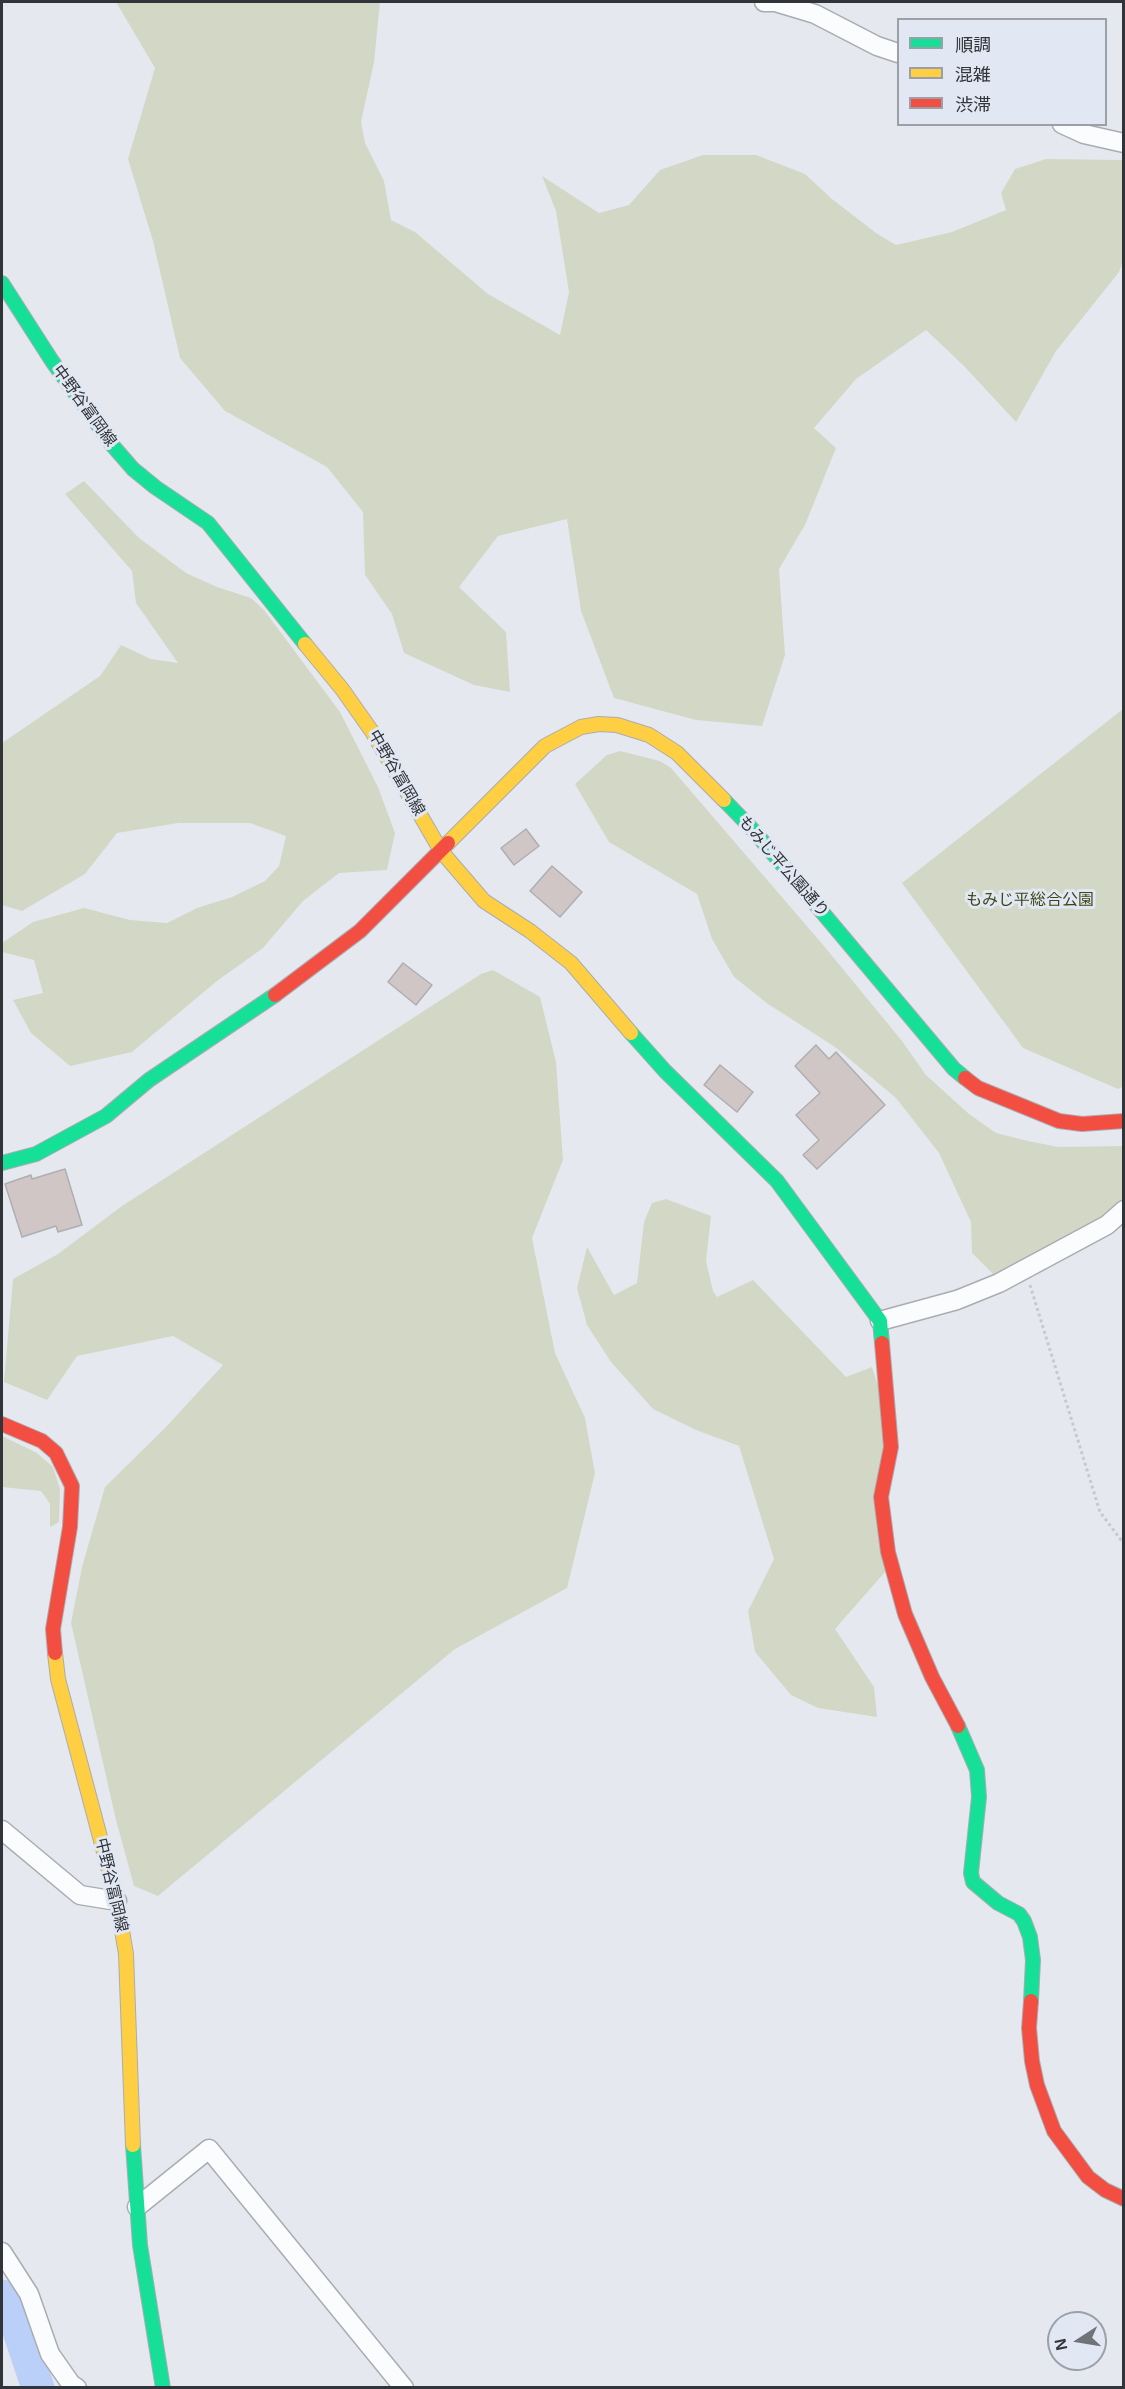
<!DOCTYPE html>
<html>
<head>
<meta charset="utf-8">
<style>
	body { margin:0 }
	#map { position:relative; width:1125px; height:2389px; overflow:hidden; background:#e5e9ef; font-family:Helvetica,"Noto Sans JP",sans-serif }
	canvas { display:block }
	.frame { position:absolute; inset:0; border:3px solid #313438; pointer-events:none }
	.legend { position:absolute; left:897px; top:18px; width:210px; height:108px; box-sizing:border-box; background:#e1e8f3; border:2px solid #9ba0a8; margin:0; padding:8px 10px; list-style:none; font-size:18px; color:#313438 }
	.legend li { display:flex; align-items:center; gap:12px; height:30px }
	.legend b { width:30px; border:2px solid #9ba0a8 }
	.north { position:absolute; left:1047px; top:2311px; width:60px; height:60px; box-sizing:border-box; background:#e1e8f3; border:2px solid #9ba0a8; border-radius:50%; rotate:258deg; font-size:16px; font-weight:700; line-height:24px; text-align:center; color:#313438 }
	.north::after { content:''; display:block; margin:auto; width:21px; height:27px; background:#707378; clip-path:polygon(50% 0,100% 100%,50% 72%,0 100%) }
</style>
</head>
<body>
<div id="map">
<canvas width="1125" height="2389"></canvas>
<div class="frame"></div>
<ul class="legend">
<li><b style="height:8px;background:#16e098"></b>順調</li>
<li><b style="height:8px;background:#ffcf43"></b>混雑</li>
<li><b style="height:8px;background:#f24e42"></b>渋滞</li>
</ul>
<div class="north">N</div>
</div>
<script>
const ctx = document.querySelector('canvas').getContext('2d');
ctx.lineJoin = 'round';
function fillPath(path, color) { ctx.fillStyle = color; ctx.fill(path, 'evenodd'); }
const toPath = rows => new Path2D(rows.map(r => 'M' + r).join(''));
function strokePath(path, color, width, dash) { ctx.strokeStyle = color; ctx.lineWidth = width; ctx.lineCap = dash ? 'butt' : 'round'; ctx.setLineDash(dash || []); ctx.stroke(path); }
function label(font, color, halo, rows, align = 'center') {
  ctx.font = font + ' Helvetica,"Noto Sans JP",sans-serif'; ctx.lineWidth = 6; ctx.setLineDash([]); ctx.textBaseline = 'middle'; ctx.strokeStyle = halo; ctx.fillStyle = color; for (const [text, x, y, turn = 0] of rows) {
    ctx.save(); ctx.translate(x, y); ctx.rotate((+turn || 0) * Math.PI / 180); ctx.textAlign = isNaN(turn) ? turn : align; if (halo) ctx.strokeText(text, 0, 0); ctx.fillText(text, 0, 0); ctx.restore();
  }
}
fillPath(toPath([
	[116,2,380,2,374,62,361,122,365,143,384,181,391,220,415,232,488,294,560,335,569,292,556,211,542,176,599,213,629,205,660,170,703,155,756,155,805,174,832,199,876,233,896,245,952,232,1006,210,1001,193,1015,169,1046,159,1123,160,1123,261,1119,272,1056,351,1016,422,964,366,926,330,856,379,814,428,836,448,805,525,779,569,785,655,762,726,696,720,614,698,581,611,567,519,498,536,459,587,506,632,510,692,474,685,404,653,392,614,365,575,363,512,327,467,225,411,180,358,153,241,128,159,155,68],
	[84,481,139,538,186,573,217,587,251,598,264,610,340,712,378,787,395,833,387,870,339,873,303,901,263,948,217,981,132,1052,70,1066,31,1033,13,1000,43,993,34,960,2,952,2,943,33,922,84,908,130,920,167,923,197,908,232,897,265,881,279,866,286,836,250,823,178,823,117,833,85,874,22,911,2,905,2,743,100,676,121,645,151,659,178,663,136,603,132,571,65,494],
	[1123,709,1124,1086,1118,1089,1023,1048,902,883],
	[620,751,660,761,671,768,824,946,902,1041,926,1075,969,1114,996,1133,1028,1141,1058,1147,1123,1146,1123,1203,1104,1220,998,1279,972,1253,971,1222,939,1153,896,1098,835,1047,768,1004,734,977,712,939,697,894,609,842,575,784,607,755],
	[493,970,540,997,556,1062,563,1160,532,1238,555,1353,585,1418,595,1473,567,1588,455,1649,158,1896,134,1886,116,1820,71,1623,82,1567,105,1487,165,1428,223,1365,173,1336,77,1356,47,1400,4,1382,13,1279,58,1254,122,1206,481,974],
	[666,1199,711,1216,706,1261,713,1291,717,1297,753,1280,846,1377,872,1367,883,1401,885,1572,835,1629,874,1687,877,1717,818,1708,791,1695,755,1652,748,1611,774,1559,739,1446,696,1430,653,1409,611,1362,587,1325,577,1288,587,1247,614,1295,637,1283,644,1222,652,1203],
	[2,1436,37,1453,53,1467,60,1489,59,1522,50,1527,50,1504,41,1491,2,1487]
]), '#d3d8c6');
strokePath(toPath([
	[2,2296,17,2325,38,2388]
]), '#bad0f8', 33);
const building = toPath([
	[526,829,539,846,514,865,501,848,526,829],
	[552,866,582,892,560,917,530,891,552,866],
	[403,963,432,985,416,1005,388,982,403,963],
	[816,1045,829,1059,836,1052,885,1105,817,1169,803,1155,819,1140,796,1115,820,1093,795,1066,816,1045],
	[720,1065,753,1092,737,1112,704,1085,720,1065],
	[65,1169,82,1225,58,1232,56,1226,22,1237,5,1184,31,1175,32,1179,65,1169]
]);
fillPath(building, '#d1c6c6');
strokePath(building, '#aeaeb0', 1.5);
const street = toPath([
	[764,2,775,2,815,14,877,46,898,53],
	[1062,124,1084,134,1124,143],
	[880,1321,957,1300,999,1283,1107,1225,1124,1210],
	[2,1830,80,1895,117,1901],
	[137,2207,209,2149,404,2388],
	[2,2252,29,2294,50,2354,71,2384,77,2388]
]);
const fast = toPath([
	[2,283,52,361,113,446,133,469,155,487,208,523,305,644],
	[724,800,754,831,954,1069,965,1078],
	[631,1033,665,1071,777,1181,880,1321,882,1343],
	[2,1163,36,1154,106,1116,149,1080,275,995],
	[958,1726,977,1770,979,1797,971,1873,973,1882,998,1903,1019,1914,1024,1921,1030,1937,1033,1960,1031,2001],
	[133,2145,140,2245,163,2388]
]);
const slow = toPath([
	[305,644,342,689,373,733,441,851,484,901,530,931,571,963,631,1033],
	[448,843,545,746,581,727,599,724,617,725,649,735,677,753,724,800],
	[55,1653,58,1679,117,1901,126,1954,133,2145]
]);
const jam = toPath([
	[275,995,360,931,448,843],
	[965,1078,978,1088,1059,1121,1082,1124,1124,1121],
	[882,1343,891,1447,881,1497,888,1552,905,1614,932,1677,958,1726],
	[2,1424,42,1441,56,1453,72,1486,70,1527,53,1629,55,1653],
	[1031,2001,1029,2028,1032,2061,1037,2085,1054,2131,1088,2177,1105,2190,1124,2199]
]);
strokePath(street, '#aaacb1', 21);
strokePath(fast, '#aaacb1', 16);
strokePath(slow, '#aaacb1', 16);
strokePath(jam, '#aaacb1', 16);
strokePath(toPath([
	[1030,1285,1100,1512,1124,1544]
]), '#c8c9cc', 3, [3, 3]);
strokePath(street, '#fbfcfd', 18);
strokePath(fast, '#16e098', 14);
strokePath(slow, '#ffcf43', 14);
strokePath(jam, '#f24e42', 14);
label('16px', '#313438', '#e1e8f3', [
	["中野谷富岡線",84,406,54],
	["中野谷富岡線",396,773,60],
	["もみじ平公園通り",783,867,49],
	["中野谷富岡線",111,1885,77]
]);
label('16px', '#3f4415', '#e1e8f3', [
	["もみじ平総合公園",1030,901]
]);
</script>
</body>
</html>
